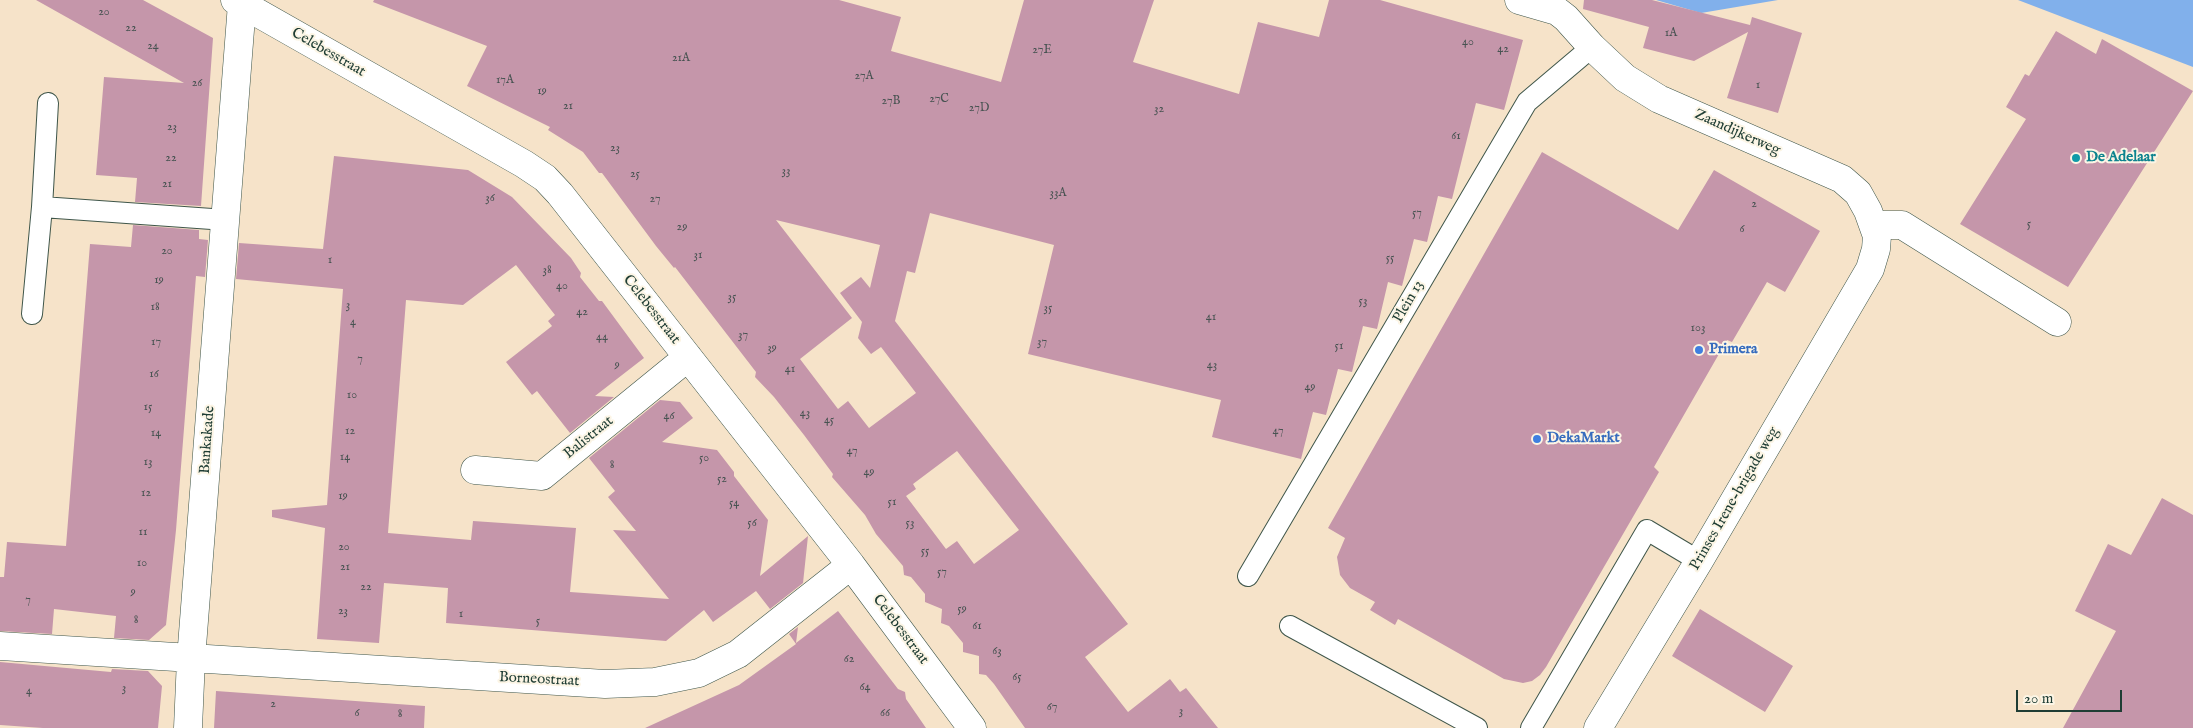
<!DOCTYPE html>
<html>
<head>
<meta charset="utf-8">
<style>
	body { margin:0 }
	#map { position:relative; width:2193px; height:728px; overflow:hidden; background:#f6e3c9; font-family:"IM FELL English",serif }
	canvas { display:block }
	.scale { position:absolute; left:2016px; top:690px; width:106px; height:22px; box-sizing:border-box; border:2px solid #1f3d34; border-top:0; padding-left:6px; font-size:15px; line-height:18px; white-space:nowrap; color:#1f3d34; -webkit-text-stroke:4px #fcf5e5; paint-order:stroke }
</style>
</head>
<body>
<div id="map">
<canvas width="2193" height="728"></canvas>
<div class="scale">20 m</div>
</div>
<script>
const ctx = document.querySelector('canvas').getContext('2d');
ctx.lineJoin = 'round';
function fillPath(path, color) { ctx.fillStyle = color; ctx.fill(path, 'evenodd'); }
const toPath = rows => new Path2D(rows.map(r => 'M' + r).join(''));
function strokePath(path, color, width, dash) { ctx.strokeStyle = color; ctx.lineWidth = width; ctx.lineCap = dash ? 'butt' : 'round'; ctx.setLineDash(dash || []); ctx.stroke(path); }
function label(font, color, halo, rows, align = 'center') {
  ctx.font = font + ' "IM FELL English",serif'; ctx.lineWidth = 4; ctx.setLineDash([]); ctx.textBaseline = 'middle'; ctx.strokeStyle = halo; ctx.fillStyle = color; for (const [text, x, y, turn = 0] of rows) {
    ctx.save(); ctx.translate(x, y); ctx.rotate((+turn || 0) * Math.PI / 180); ctx.textAlign = isNaN(turn) ? turn : align; if (halo) ctx.strokeText(text, 0, 0); ctx.fillText(text, 0, 0); ctx.restore();
  }
}
fillPath(toPath([
	[1656,0,1778,0,1701,13],
	[2018,0,2193,0,2193,67]
]), '#81b0eb');
fillPath(toPath([
	[36,0,143,0,213,38,201,206,135,202,137,178,96,175,104,77,184,83],
	[374,0,839,0,901,17,891,51,1001,82,1024,0,1154,0,1133,62,1239,94,1258,22,1319,37,1329,0,1380,0,1523,40,1504,110,1476,103,1452,199,1438,196,1427,242,1414,239,1402,286,1388,282,1377,329,1363,326,1352,372,1338,369,1326,415,1313,412,1301,459,1212,437,1221,400,1028,354,1054,245,930,213,915,273,907,271,895,321,1128,624,1085,657,1128,712,1170,679,1180,692,1186,688,1218,728,1025,728,994,684,986,675,979,674,979,656,963,652,963,643,949,626,941,623,942,609,925,602,925,594,911,577,904,575,903,566,876,534,865,515,832,477,833,474,804,435,774,397,755,377,756,372,675,267,674,268,656,246,602,173,599,173,583,152,548,130,550,127,467,86,487,46,373,2],
	[776,220,880,245,870,288,861,277,840,293,862,322,858,338,871,354,881,347,916,393,869,428,848,401,838,409,800,359,852,318],
	[957,451,1019,530,974,564,957,541,946,549,906,496,916,489,913,484],
	[1584,0,1652,0,1750,25,1752,17,1802,33,1778,113,1727,98,1748,32,1694,61,1643,48,1649,27,1583,9],
	[2056,31,2096,54,2102,39,2193,91,2068,287,1960,224,2026,119,2006,107,2025,74,2029,76],
	[1542,152,1678,230,1714,170,1820,231,1785,292,1767,282,1732,342,1727,340,1654,467,1659,472,1546,667,1540,675,1532,681,1523,683,1504,679,1398,619,1395,625,1370,610,1375,602,1350,588,1340,575,1337,557,1345,538,1328,528],
	[334,156,468,170,512,197,571,258,581,273,580,277,599,301,602,301,644,358,595,396,614,397,570,433,537,391,532,395,506,362,552,326,548,321,555,315,516,265,463,305,406,300,388,533,471,540,473,521,576,528,570,592,669,599,613,530,636,531,608,497,615,491,589,458,660,400,680,402,693,418,662,442,717,450,734,472,734,476,768,520,760,576,808,536,803,583,770,609,756,591,713,622,704,610,666,641,446,623,448,588,384,583,379,643,317,639,325,528,272,517,272,510,327,505,343,289,236,279,239,243,323,249],
	[133,225,199,230,199,239,208,240,205,277,196,276,176,530,166,625,149,640,114,638,116,616,54,609,52,634,0,631,0,577,4,577,7,542,66,546,90,244,131,247],
	[2162,498,2193,515,2193,728,2063,728,2116,631,2075,611,2108,544,2131,555],
	[1700,609,1793,666,1765,712,1672,656],
	[838,611,898,689,905,692,906,699,926,728,645,728,739,685,796,644,789,634,798,627,796,643],
	[0,662,111,672,112,669,148,671,162,686,158,728,43,728,0,725],
	[216,691,425,706,424,728,214,728]
]), '#c596aa');
const lane = toPath([
	[42,207,48,103],
	[32,314,42,207,226,220],
	[1248,576,1527,102,1592,47],
	[1290,626,1477,728],
	[1531,728,1647,530,1699,561]
]);
const street = toPath([
	[235,0,524,164,545,178,560,194,851,565,972,728],
	[1519,0,1557,11,1566,18,1592,47,1625,78,1659,99,1842,179,1858,193,1868,211,1877,236,1876,249,1870,269,1699,561,1598,728],
	[1874,225,1902,225,2057,322],
	[475,470,542,476,688,357],
	[0,646,605,684,655,682,699,673,738,654,851,565],
	[188,728,191,659,242,4]
]);
strokePath(lane, '#3f564a', 22);
strokePath(street, '#3f564a', 29);
strokePath(lane, '#fff', 20);
strokePath(street, '#fff', 28);
for (const [x, y, r, color] of [
	[2076,158,5,"#0f9aa8"],
	[1699,350,5,"#3f7fe0"],
	[1537,439,5,"#3f7fe0"]
]) { const dot = new Path2D(); dot.arc(x, y, r, 0, 2 * Math.PI); ctx.fillStyle = color; ctx.fill(dot); strokePath(dot, '#fcf5e5', 2); }
label('12px', '#485352', null, [
	["20",104,13],
	["22",131,29],
	["1A",1671,34],
	["40",1468,43],
	["24",153,47],
	["42",1503,50],
	["27E",1042,51],
	["21A",681,59],
	["27A",864,77],
	["17A",505,81],
	["26",197,84],
	["1",1758,86],
	["19",542,92],
	["27C",939,100],
	["27B",891,102],
	["21",568,107],
	["27D",979,109],
	["32",1159,110],
	["23",172,128],
	["61",1456,137],
	["23",615,149],
	["22",171,159],
	["33",786,172],
	["25",635,175],
	["21",167,185],
	["33A",1058,194],
	["36",490,199],
	["27",655,200],
	["2",1754,205],
	["57",1417,214],
	["5",2029,225],
	["29",682,228],
	["6",1742,230],
	["20",167,252],
	["31",698,256],
	["55",1390,259],
	["1",330,261],
	["38",547,271],
	["19",159,281],
	["40",562,287],
	["35",732,298],
	["53",1363,302],
	["3",348,306],
	["18",155,308],
	["35",1048,309],
	["42",582,313],
	["41",1211,318],
	["4",353,323],
	["103",1698,329],
	["37",743,336],
	["44",602,338],
	["17",156,343],
	["37",1042,343],
	["51",1339,347],
	["39",772,349],
	["7",360,360],
	["9",617,366],
	["43",1212,366],
	["41",790,370],
	["16",154,375],
	["49",1310,388],
	["10",352,396],
	["15",148,408],
	["43",805,414],
	["46",669,417],
	["45",829,421],
	["12",350,432],
	["47",1278,432],
	["14",156,434],
	["47",852,452],
	["14",345,458],
	["50",704,459],
	["13",148,463],
	["8",612,466],
	["49",869,473],
	["52",722,480],
	["12",146,494],
	["19",343,497],
	["51",892,503],
	["54",734,504],
	["56",752,524],
	["53",910,524],
	["11",143,533],
	["20",344,548],
	["55",925,552],
	["10",142,564],
	["21",345,568],
	["57",942,573],
	["22",366,588],
	["9",133,593],
	["7",28,601],
	["59",962,610],
	["23",343,612],
	["1",461,615],
	["8",136,621],
	["5",538,622],
	["61",977,627],
	["63",997,652],
	["62",849,660],
	["65",1017,678],
	["64",865,688],
	["3",124,689],
	["4",29,692],
	["2",273,705],
	["67",1052,708],
	["3",1181,712],
	["6",357,714],
	["66",885,714],
	["8",400,715]
]);
label('15px', '#1f3d34', '#fcf5e5', [
	["Celebesstraat",328,53,30],
	["Zaandijkerweg",1737,133,24],
	["Plein 13",1409,302,-60],
	["Celebesstraat",651,310,52],
	["Balistraat",589,438,-39],
	["Bankakade",208,440,-86],
	["Prinses Irene-brigade weg",1735,499,-60],
	["Celebesstraat",900,630,53],
	["Borneostraat",539,680,3]
]);
label('bold 15px', '#0d838f', '#fcf5e5', [
	["De Adelaar",2086,158]
], 'left');
label('bold 15px', '#366cbe', '#fcf5e5', [
	["Primera",1709,350],
	["DekaMarkt",1547,439]
], 'left');
</script>
</body>
</html>
